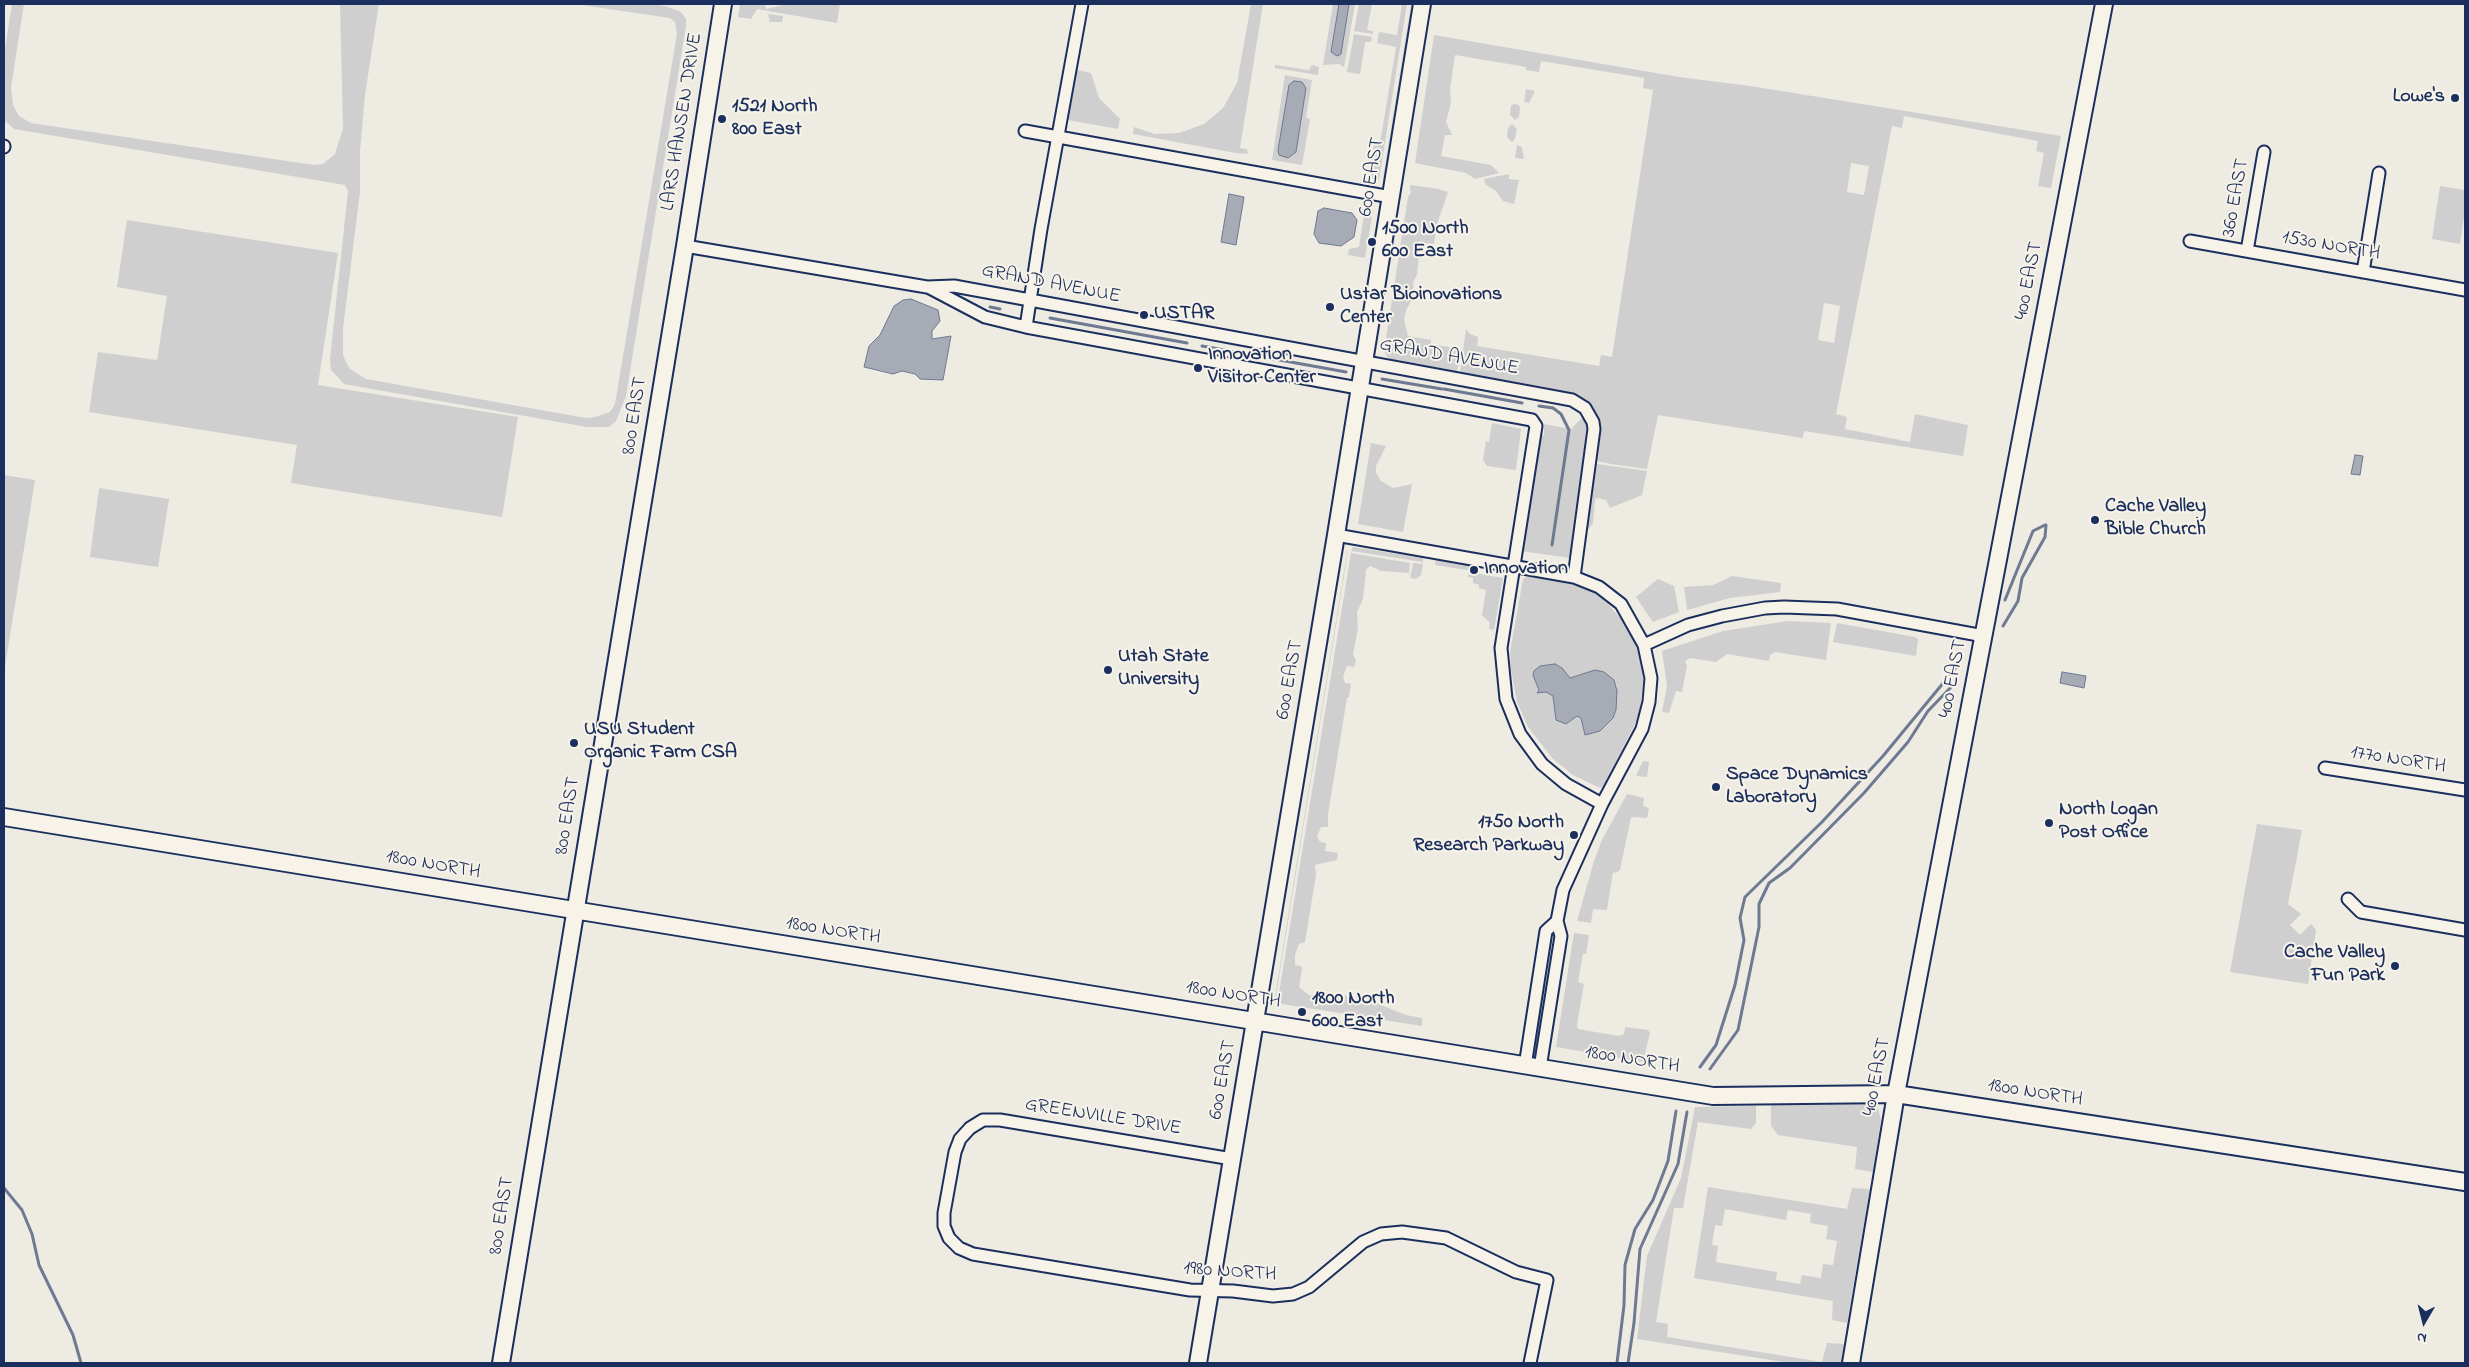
<!DOCTYPE html>
<html>
<head>
<meta charset="utf-8">
<style>
	body { margin:0 }
	#map { position:relative; width:2469px; height:1367px; overflow:hidden; background:#eeebe2; font-family:"Indie Flower",sans-serif }
	canvas { display:block }
	.frame { position:absolute; inset:0; border:5px solid #1b2f5e; pointer-events:none }
	.north { position:absolute; left:2399px; top:1297px; width:50px; height:50px; -webkit-text-stroke:4px #f7f3e8; paint-order:stroke; rotate:188deg; font-size:14px; font-weight:700; line-height:20px; text-align:center; color:#1b2f5e }
	.north::after { content:''; display:block; margin:auto; width:18px; height:22px; background:#1b2f5e; clip-path:polygon(50% 0,100% 100%,50% 72%,0 100%) }
</style>
</head>
<body>
<div id="map">
<canvas width="2469" height="1367"></canvas>
<div class="frame"></div>
<div class="north">N</div>
</div>
<script>
const ctx = document.querySelector('canvas').getContext('2d');
ctx.lineJoin = 'round';
function fillPath(path, color) { ctx.fillStyle = color; ctx.fill(path, 'evenodd'); }
const toPath = rows => new Path2D(rows.map(r => 'M' + r).join(''));
function strokePath(path, color, width, dash) { ctx.strokeStyle = color; ctx.lineWidth = width; ctx.lineCap = dash ? 'butt' : 'round'; ctx.setLineDash(dash || []); ctx.stroke(path); }
function label(font, color, halo, rows, align = 'center') {
  ctx.font = font + ' "Indie Flower",sans-serif'; ctx.lineWidth = 4; ctx.setLineDash([]); ctx.textBaseline = 'middle'; ctx.strokeStyle = halo; ctx.fillStyle = color; for (const [text, x, y, turn = 0] of rows) {
    ctx.save(); ctx.translate(x, y); ctx.rotate((+turn || 0) * Math.PI / 180); ctx.textAlign = isNaN(turn) ? turn : align; if (halo) ctx.strokeText(text, 0, 0); ctx.fillText(text, 0, 0); ctx.restore();
  }
}
fillPath(toPath([
	[12,4,24,4,11,88,13,105,19,116,31,123,314,165,323,164,335,154,343,129,340,4,379,4,365,95,360,151,360,191,343,329,343,355,346,362,350,369,366,379,586,418,595,417,610,412,615,404,677,34,675,22,670,18,575,4,648,4,665,6,681,12,686,19,686,26,626,396,616,421,609,427,587,427,344,384,331,370,330,359,348,191,345,185,14,129,4,120,4,55],
	[740,4,765,4,766,9,788,4,840,4,837,23,757,9,751,19,738,17],
	[1251,4,1263,4,1240,148,1247,149,1248,154,1236,153,1133,134,1134,127,1155,134,1179,133,1204,124,1223,108,1237,83],
	[1333,4,1355,4,1344,67,1339,64,1323,65],
	[1359,4,1372,4,1367,30,1373,31,1373,34,1354,31],
	[1402,4,1407,4,1379,180,1369,178,1374,143,1380,143,1396,47,1377,43,1379,32,1397,35],
	[1411,4,1414,4,1386,179,1383,179],
	[768,14,783,16,782,22,770,22],
	[1354,34,1372,37,1371,42,1365,42,1360,74,1347,72],
	[1434,35,1679,77,1750,86,2061,136,2051,188,2038,186,2044,153,2036,151,2038,141,1904,116,1902,128,1892,126,1836,414,1847,417,1845,429,1910,442,1915,414,1968,425,1963,456,1804,431,1803,438,1658,415,1647,469,1611,464,1597,461,1600,427,1593,409,1582,398,1562,391,1460,372,1466,329,1470,334,1478,337,1477,346,1599,366,1601,355,1612,357,1653,90,1643,88,1644,78,1541,61,1539,72,1526,70,1526,67,1455,55,1450,89,1451,103,1446,122,1452,135,1445,135,1441,156,1491,165,1499,173,1475,179,1466,173,1415,163],
	[1851,163,1869,166,1864,195,1847,192],
	[1824,303,1840,306,1834,343,1818,340],
	[1275,65,1309,70,1312,65,1319,67,1318,75,1275,68],
	[1077,70,1091,73,1099,98,1120,119,1118,129,1068,120],
	[1285,75,1312,80,1306,118,1310,119,1302,165,1272,160],
	[1526,89,1535,91,1529,103,1524,102],
	[1514,104,1519,105,1520,108,1519,117,1515,120,1510,115,1511,106],
	[1512,124,1517,129,1515,139,1512,142,1507,137,1508,128],
	[1517,145,1522,147,1524,159,1515,158],
	[1509,174,1509,179,1519,180,1514,204,1503,201,1495,190,1486,185,1484,179],
	[1410,185,1439,189,1448,192,1437,224,1434,244,1425,243,1420,246,1417,274,1413,283,1414,296,1406,310,1404,320,1408,336,1431,340,1431,344,1461,349,1457,372,1398,361,1388,358,1384,351,1408,197,1411,193],
	[2440,186,2465,190,2465,209,2460,244,2432,239],
	[1360,208,1373,210,1365,258,1348,255,1349,249,1359,247,1364,215,1359,212],
	[127,220,338,253,318,385,518,417,502,517,291,483,297,445,89,412,98,352,157,360,167,296,117,287],
	[1584,416,1589,427,1590,438,1570,558,1521,551,1539,439,1544,434,1544,424,1571,429],
	[1492,423,1521,429,1516,470,1487,466,1483,460,1486,441,1489,442],
	[1371,443,1386,446,1376,466,1376,473,1381,481,1393,488,1412,484,1403,532,1358,524],
	[1597,464,1647,471,1642,495,1610,508,1606,500,1599,498,1595,499,1593,523,1589,529,1586,530],
	[4,475,35,480,4,673],
	[99,488,169,499,158,567,90,557],
	[1353,547,1423,558,1423,562,1351,551],
	[1348,551,1275,1002,1274,1003,1347,553],
	[1351,553,1410,563,1409,573,1381,571,1370,566,1366,570,1363,599,1357,612,1358,629,1353,654,1356,660,1354,667,1347,666,1343,677,1345,683,1351,684,1349,697,1347,698,1328,814,1328,827,1321,827,1317,836,1320,842,1326,843,1325,851,1338,853,1337,860,1315,865,1316,875,1305,942,1299,944,1295,955,1295,965,1301,966,1302,969,1299,987,1310,996,1319,991,1347,996,1347,999,1376,1003,1406,1015,1422,1018,1422,1026,1282,1004,1278,999],
	[1436,560,1474,566,1473,571,1435,565],
	[1413,563,1423,564,1421,575,1416,579,1410,578],
	[1469,572,1503,578,1494,630,1489,629,1490,623,1482,615,1486,590,1479,588,1479,585,1473,583,1473,578,1468,577],
	[1529,575,1562,580,1594,593,1607,603,1629,628,1640,656,1644,672,1640,709,1634,726,1603,786,1600,788,1573,775,1553,759,1528,727,1517,702,1511,670,1510,652,1523,579],
	[1732,576,1781,583,1780,592,1730,598,1687,610,1684,587,1713,585],
	[1658,579,1674,586,1679,612,1653,622,1636,597],
	[1788,621,1831,623,1826,660,1775,652,1770,655,1769,661,1727,654,1716,662,1690,658,1685,661,1687,666,1682,692,1676,691,1669,713,1662,712,1667,686,1662,651,1723,631],
	[1837,623,1915,637,1918,639,1916,656,1833,642],
	[1643,761,1649,762,1647,777,1636,776],
	[1627,794,1644,798,1643,806,1649,808,1647,818,1631,817,1620,870,1616,873,1613,872,1607,910,1593,909,1591,923,1577,921,1594,861,1602,840],
	[2257,824,2302,830,2288,904,2301,914,2290,925,2300,935,2311,924,2316,930,2308,984,2230,972],
	[1574,933,1589,935,1586,954,1583,954,1578,982,1584,984,1577,1025,1578,1029,1619,1036,1624,1034,1625,1027,1648,1030,1650,1033,1643,1062,1556,1047],
	[1868,1104,1878,1108,1881,1120,1873,1172,1855,1169,1857,1147,1778,1135,1771,1126,1771,1105],
	[1756,1106,1756,1123,1751,1129,1698,1122,1683,1208,1674,1208,1656,1322,1668,1324,1667,1337,1822,1362,1827,1343,1844,1344,1841,1363,1790,1363,1637,1339,1647,1256,1681,1178,1695,1107],
	[1708,1187,1847,1209,1852,1188,1870,1189,1847,1323,1832,1320,1833,1301,1694,1278],
	[1725,1209,1786,1220,1788,1210,1811,1214,1810,1223,1828,1226,1826,1239,1837,1241,1833,1265,1823,1264,1821,1278,1802,1275,1800,1284,1776,1280,1777,1272,1716,1262,1718,1246,1712,1245,1715,1225,1722,1226]
]), '#cfcfcf');
const water = toPath([
	[1339,4,1349,4,1341,54,1337,56,1331,52,1339,4],
	[1294,81,1302,82,1306,88,1296,152,1288,158,1279,155,1278,150,1289,85,1294,81],
	[1229,194,1244,197,1236,245,1221,242,1229,194],
	[1324,208,1352,213,1357,220,1354,237,1341,246,1319,243,1314,234,1318,211,1324,208],
	[911,299,938,310,940,321,932,331,932,339,951,336,943,380,920,379,915,374,902,371,893,374,864,367,869,346,880,335,894,306,903,300,911,299],
	[2355,455,2363,456,2360,475,2351,474,2355,455],
	[1555,664,1562,668,1570,678,1595,670,1604,672,1614,680,1617,691,1616,710,1613,718,1600,731,1585,735,1581,718,1577,716,1566,724,1556,720,1553,696,1546,692,1537,693,1539,690,1533,675,1534,671,1540,666,1555,664],
	[2062,672,2086,676,2084,688,2060,683,2062,672]
]);
fillPath(water, '#a6abb5');
strokePath(water, '#6e7992', 1);
strokePath(toPath([
	[990,307,1000,309],
	[1050,318,1187,343],
	[1202,346,1346,372],
	[1382,379,1442,389],
	[1444,389,1522,403],
	[1539,406,1553,408,1561,414,1569,430,1552,545],
	[2005,600,2033,531,2045,525],
	[2003,626,2018,601,2022,578,2045,537,2046,525],
	[1700,1067,1716,1045,1735,985,1744,940,1740,918,1745,897,1822,822,1883,756,1958,665],
	[1710,1069,1738,1030,1759,927,1759,904,1769,883,1790,868,1864,793,1908,742,1928,711,1954,684],
	[4,1188,22,1210,32,1234,39,1265,73,1335,81,1363],
	[1617,1363,1624,1305,1625,1265,1635,1229,1653,1200,1668,1161,1676,1111],
	[1628,1363,1634,1323,1640,1249,1678,1164,1687,1112]
]), '#6e7992', 3);
const street = toPath([
	[1025,131,1391,197],
	[4,147,4,146],
	[2190,241,2465,290],
	[685,246,927,287,954,286,1572,400,1585,408,1593,422,1594,429,1574,577],
	[2247,251,2264,152],
	[2363,272,2379,173],
	[928,287,985,317,1026,327,1532,420,1536,426,1501,648,1506,699,1520,734,1542,764,1566,784,1602,804],
	[1026,327,1041,229,1082,4],
	[1336,535,1574,577,1599,587,1621,604,1644,645,1651,678,1649,702,1642,729,1602,804,1563,890,1557,921,1561,936,1540,1068],
	[1644,645,1688,625,1722,616,1765,608,1784,607,1837,609,1984,636],
	[2325,768,2465,790],
	[2348,899,2361,912,2465,930],
	[1525,1066,1546,931,1557,921],
	[1232,1159,1000,1120,983,1120,970,1128,960,1139,955,1152,944,1213,944,1226,949,1238,959,1248,973,1254,1190,1290,1233,1291,1273,1296,1293,1294,1309,1287,1363,1242,1381,1234,1402,1232,1446,1238,1516,1272,1547,1280,1530,1363]
]);
const secondary = toPath([
	[4,817,1713,1096,1896,1094,2465,1182],
	[501,1363,685,246,723,4],
	[1198,1363,1336,535,1422,4],
	[1851,1363,1896,1094,2104,4]
]);
strokePath(street, '#1b2f5e', 15);
strokePath(secondary, '#1b2f5e', 20);
strokePath(street, '#f7f3e8', 11);
strokePath(secondary, '#f7f3e8', 16);
for (const [x, y, r, color] of [
	[2455,98,5,"#1b2f5e"],
	[722,119,5,"#1b2f5e"],
	[1372,242,5,"#1b2f5e"],
	[1330,307,5,"#1b2f5e"],
	[1144,315,5,"#1b2f5e"],
	[1198,368,5,"#1b2f5e"],
	[2095,520,5,"#1b2f5e"],
	[1474,570,5,"#1b2f5e"],
	[1108,670,5,"#1b2f5e"],
	[574,743,5,"#1b2f5e"],
	[1716,787,5,"#1b2f5e"],
	[2049,823,5,"#1b2f5e"],
	[1574,835,5,"#1b2f5e"],
	[2395,966,5,"#1b2f5e"],
	[1302,1012,5,"#1b2f5e"]
]) { const dot = new Path2D(); dot.arc(x, y, r, 0, 2 * Math.PI); ctx.fillStyle = color; ctx.fill(dot); strokePath(dot, '#f7f3e8', 2); }
label('bold 20px', '#1b2f5e', '#f7f3e8', [
	["Lowe's",2445,98,"right"],
	["1521 North",732,108],
	["800 East",732,131],
	["1500 North",1382,230],
	["600 East",1382,253],
	["Ustar Bioinovations",1340,296],
	["Center",1340,319],
	["USTAR",1154,315],
	["Innovation",1208,356],
	["Visitor Center",1208,379],
	["Cache Valley",2105,508],
	["Bible Church",2105,531],
	["Innovation",1484,570],
	["Utah State",1118,658],
	["University",1118,681],
	["USU Student",584,731],
	["Organic Farm CSA",584,754],
	["Space Dynamics",1726,776],
	["Laboratory",1726,799],
	["North Logan",2059,811],
	["Post Office",2059,834],
	["1750 North",1564,824,"right"],
	["Research Parkway",1564,847,"right"],
	["Cache Valley",2385,954,"right"],
	["Fun Park",2385,977,"right"],
	["1800 North",1312,1000],
	["600 East",1312,1023]
], 'left');
label('20px', '#1b2f5e', '#f7f3e8', [
	["LARS HANSEN DRIVE",683,122,-81],
	["600 EAST",1373,177,-81],
	["360 EAST",2237,198,-80],
	["1530 NORTH",2331,247,10],
	["400 EAST",2030,281,-79],
	["GRAND AVENUE",1051,285,11],
	["GRAND AVENUE",1449,358,10],
	["800 EAST",636,416,-81],
	["400 EAST",1954,679,-79],
	["600 EAST",1291,680,-80],
	["1770 NORTH",2398,761,9],
	["800 EAST",569,816,-81],
	["1800 NORTH",433,866,10],
	["1800 NORTH",833,932,9],
	["1800 NORTH",1233,996,9],
	["1800 NORTH",1632,1061,9],
	["400 EAST",1878,1077,-79],
	["600 EAST",1224,1080,-80],
	["1800 NORTH",2035,1094,9],
	["GREENVILLE DRIVE",1103,1118,9],
	["800 EAST",503,1216,-81],
	["1980 NORTH",1230,1273,4]
]);
</script>
</body>
</html>
